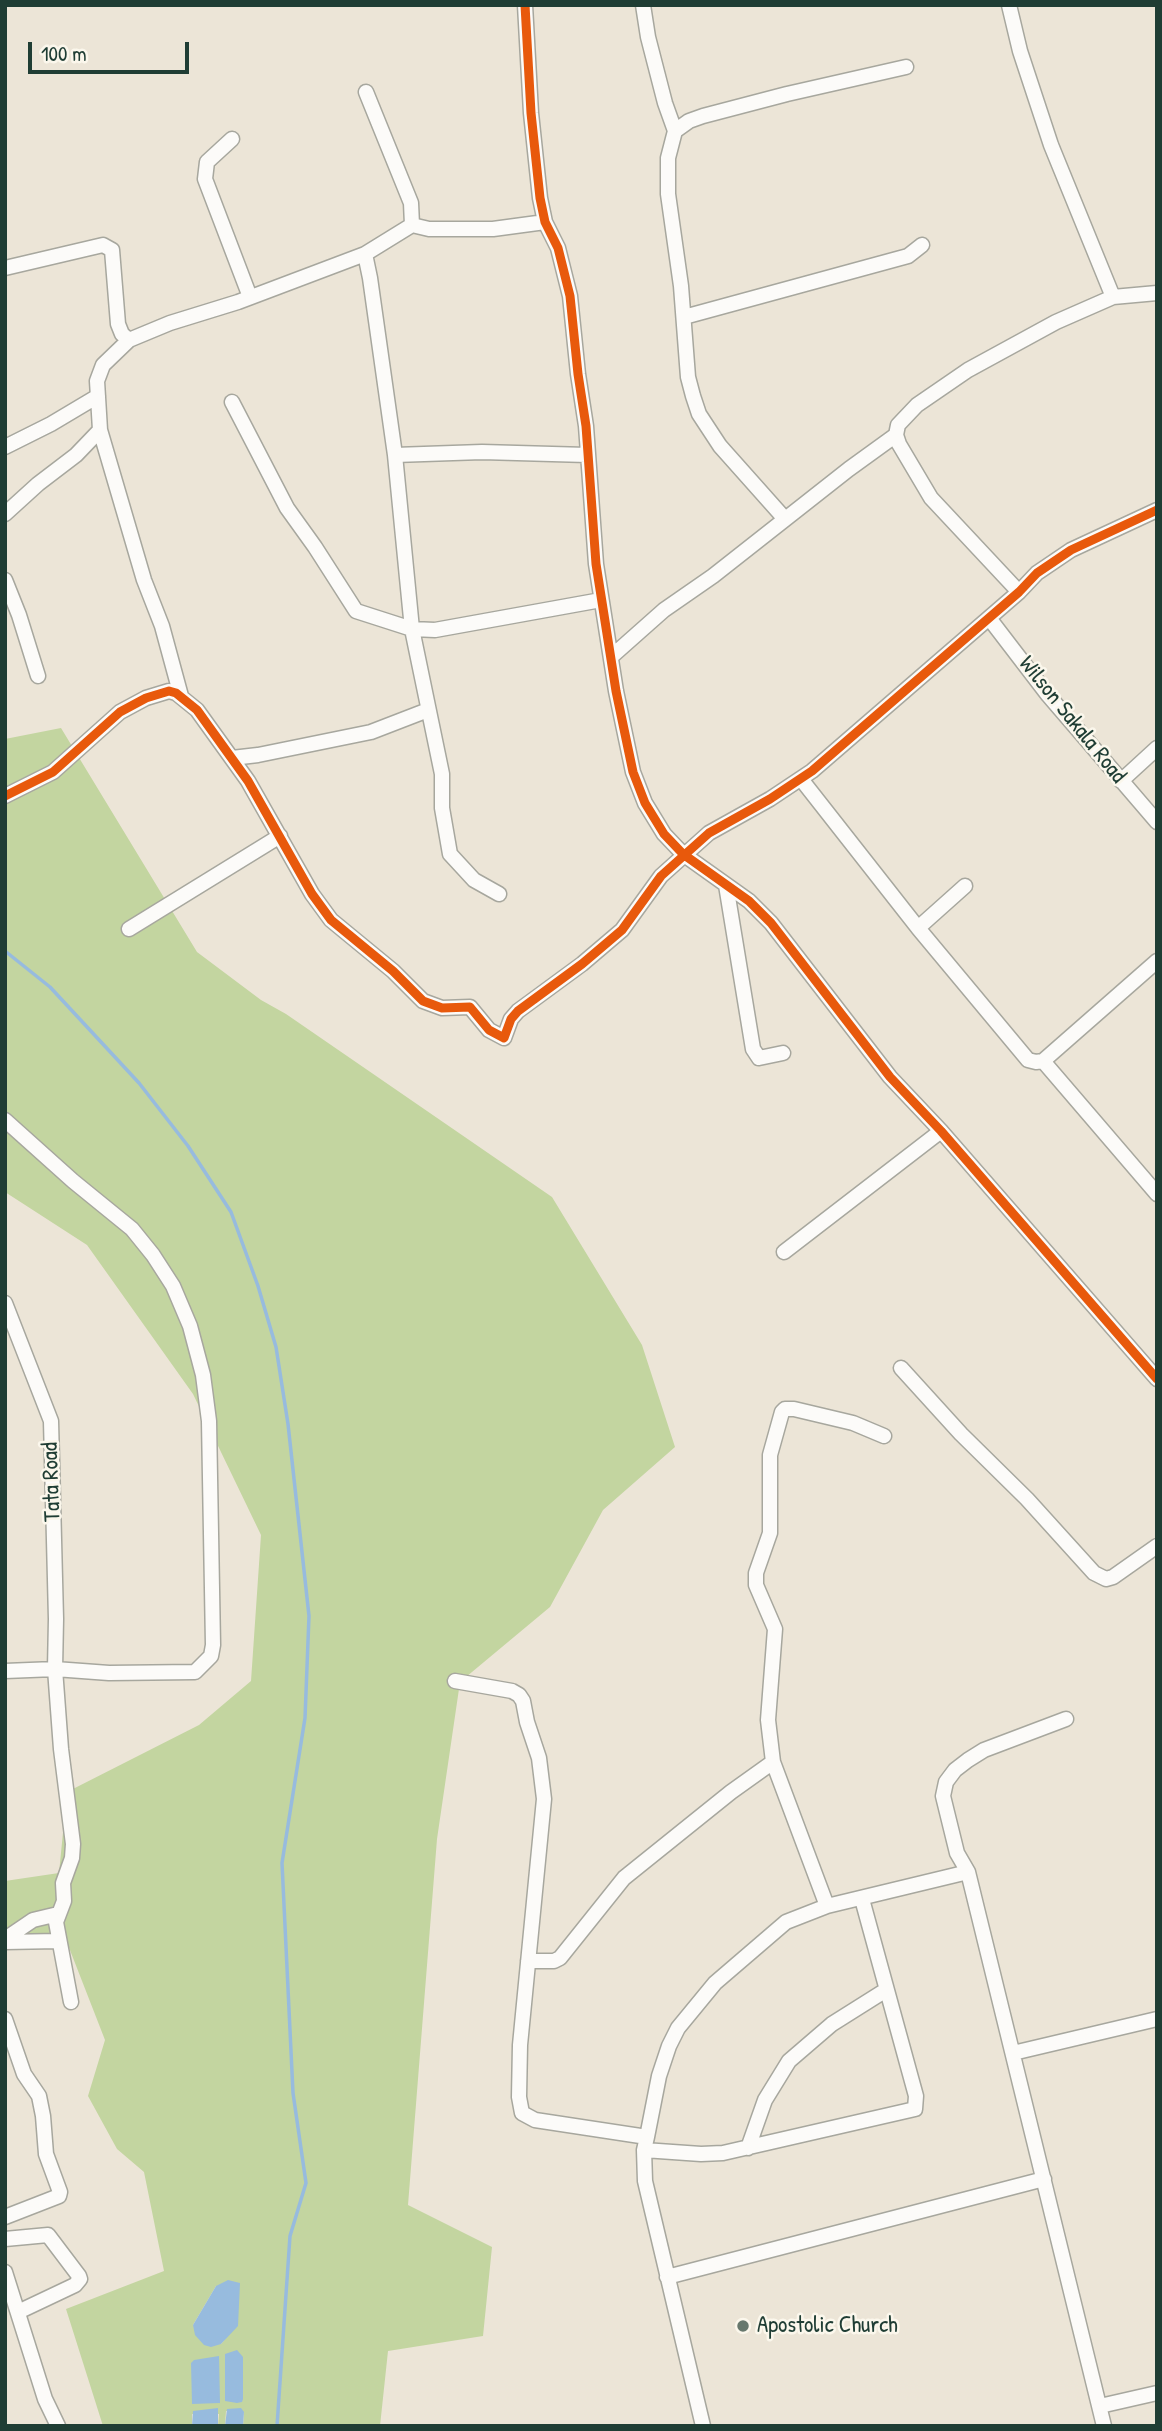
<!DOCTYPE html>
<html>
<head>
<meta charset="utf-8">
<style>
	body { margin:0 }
	#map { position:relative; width:1162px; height:2431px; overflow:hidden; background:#ece5d7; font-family:"Patrick Hand",sans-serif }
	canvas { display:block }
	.frame { position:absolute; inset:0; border:7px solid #1f3d34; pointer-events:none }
	.scale { position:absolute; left:28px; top:42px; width:161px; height:32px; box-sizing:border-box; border:4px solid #1f3d34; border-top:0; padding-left:9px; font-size:21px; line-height:24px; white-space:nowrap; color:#1f3d34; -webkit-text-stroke:5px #fbf7ec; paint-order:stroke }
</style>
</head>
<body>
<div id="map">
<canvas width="1162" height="2431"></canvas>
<div class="frame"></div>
<div class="scale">100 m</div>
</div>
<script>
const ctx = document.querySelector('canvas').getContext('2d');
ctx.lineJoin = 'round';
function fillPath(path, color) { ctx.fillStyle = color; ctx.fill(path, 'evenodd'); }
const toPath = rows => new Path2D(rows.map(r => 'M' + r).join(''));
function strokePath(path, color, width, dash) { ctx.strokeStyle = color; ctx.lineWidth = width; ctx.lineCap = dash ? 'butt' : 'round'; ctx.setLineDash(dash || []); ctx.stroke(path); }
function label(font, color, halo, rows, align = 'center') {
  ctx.font = font + ' "Patrick Hand",sans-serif'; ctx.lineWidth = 5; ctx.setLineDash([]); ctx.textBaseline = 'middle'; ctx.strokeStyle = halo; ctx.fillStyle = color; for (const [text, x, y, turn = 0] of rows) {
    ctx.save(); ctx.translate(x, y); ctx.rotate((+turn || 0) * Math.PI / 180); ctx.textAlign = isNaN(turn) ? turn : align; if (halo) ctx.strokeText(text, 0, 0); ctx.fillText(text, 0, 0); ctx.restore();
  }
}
fillPath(toPath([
	[61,728,197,952,261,1000,286,1014,552,1197,642,1345,675,1447,603,1510,550,1607,460,1682,437,1839,408,2205,492,2247,483,2336,388,2351,380,2426,243,2426,244,2412,226,2411,225,2426,218,2426,219,2414,192,2414,192,2426,103,2426,66,2309,164,2271,144,2172,117,2149,88,2096,105,2040,68,1945,5,1947,5,1881,59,1873,67,1792,199,1725,251,1681,261,1535,193,1394,87,1245,5,1192,5,739],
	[216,2286,226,2338,221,2344,193,2325]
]), '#c3d5a0');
fillPath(toPath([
	[228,2280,240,2283,238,2326,221,2344,211,2347,204,2345,195,2335,193,2325,216,2286],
	[237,2350,243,2357,243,2399,242,2402,237,2403,225,2401,225,2354],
	[219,2356,220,2403,192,2404,191,2363,194,2360],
	[218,2408,218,2426,192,2426,193,2411],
	[241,2408,244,2412,243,2426,225,2426,227,2409]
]), '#97bbde');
strokePath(toPath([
	[5,951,50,987,139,1083,188,1146,231,1212,258,1286,276,1347,288,1424,309,1616,305,1718,282,1863,293,2093,306,2183,290,2236,277,2426]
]), '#97bbde', 3.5);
const minor = toPath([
	[525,5,531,113,540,198,545,222,558,248,570,296,578,374,586,426,596,564,616,691,633,772,645,803,664,834,683,854,749,901,771,923,890,1077,941,1131,1157,1379],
	[643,5,648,37,665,103,675,131,668,158,668,194,681,286,688,377,693,396,699,414,720,446,785,519],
	[1009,5,1020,51,1051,145,1113,297],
	[366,92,411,203,412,225],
	[675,131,689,121,703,116,787,94,906,67],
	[232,139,207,162,205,179,250,297],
	[365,254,370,278,395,455,412,629,442,774,442,808,450,854,474,880,499,894],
	[5,268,103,245,112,250,118,324,122,334,129,340],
	[684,317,908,256,922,245],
	[232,402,287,508,315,547,356,611,412,629,435,630,601,600],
	[5,447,51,424,98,396],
	[395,455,482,452,587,455],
	[5,514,38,484,76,455,100,430],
	[5,580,19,615,38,676],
	[1019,592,931,498,899,444,896,435,898,425,917,405,968,370,1056,322,1113,297,1157,293],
	[989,618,1048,695,1157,822],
	[611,657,664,610,713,576,849,469,896,435],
	[181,696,162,626,144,580,100,430,97,381,103,365,129,340,170,323,238,302,365,254,412,225,429,229,493,229,545,222],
	[232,758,258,755,371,732,428,710],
	[801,779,918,928,1028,1060,1036,1062,1043,1061,1157,961],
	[1121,781,1157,748],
	[5,796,53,772,120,712,146,698,169,691,176,693,197,710,248,781,312,894,331,920,393,971,423,1001,442,1008,470,1007,489,1030,504,1038,511,1019,518,1011,582,964,622,930,661,876,709,833,770,799,812,771,1019,592,1037,573,1071,550,1157,510],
	[726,885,753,1049,759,1058,783,1053],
	[918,928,965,886],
	[129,929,280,836],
	[1043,1061,1157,1194],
	[5,1120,73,1181,132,1229,153,1255,173,1286,190,1326,203,1375,209,1421,213,1645,211,1656,195,1672,109,1673,55,1669,5,1671],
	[784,1252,941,1131],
	[5,1303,51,1421,56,1619,55,1669,61,1749,73,1844,72,1858,63,1883,64,1901,56,1922,71,2002],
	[901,1368,961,1434,1027,1499,1094,1573,1106,1579,1113,1577,1157,1546],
	[455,1681,512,1691,519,1695,523,1701,527,1722,539,1758,544,1799,520,2045,519,2097,522,2113,535,2120,647,2137],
	[1066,1719,984,1750,968,1760,955,1770,946,1782,943,1796,957,1853,968,1872,1104,2426],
	[827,1906,773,1762,768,1720,775,1629,756,1585,756,1573,770,1533,770,1455,782,1412,785,1409,794,1409,853,1423,884,1436],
	[5,1939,33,1920,58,1914],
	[5,1942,58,1941],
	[528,1961,554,1961,560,1958,624,1878,731,1792,773,1762],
	[5,2019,24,2074,39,2096,43,2116,46,2154,60,2192,59,2196,5,2217],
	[1013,2053,1157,2019],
	[748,2148,765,2100,789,2061,832,2024,886,1990],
	[644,2150,701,2154,723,2153,915,2109,916,2096,862,1899],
	[5,2239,48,2235,79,2276,80,2279,75,2285,18,2312],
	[5,2272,45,2399,58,2426],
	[667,2277,1044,2179],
	[1100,2406,1157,2393],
	[703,2426,645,2181,644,2150,647,2137,659,2076,669,2046,678,2028,715,1983,786,1922,827,1906,968,1872]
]);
strokePath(minor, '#a7a79e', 17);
strokePath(minor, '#fcfbf9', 14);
strokePath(toPath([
	[525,5,531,113,540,198,545,222,558,248,570,296,578,374,586,426,596,564,616,691,633,772,645,803,664,834,683,854,749,901,771,923,890,1077,941,1131,1157,1379],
	[5,796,53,772,120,712,146,698,169,691,176,693,197,710,248,781,312,894,331,920,393,971,423,1001,442,1008,470,1007,489,1030,504,1038,511,1019,518,1011,582,964,622,930,661,876,709,833,770,799,812,771,1019,592,1037,573,1071,550,1157,510]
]), '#e8590c', 9);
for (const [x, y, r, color] of [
	[743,2326,7,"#67786d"]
]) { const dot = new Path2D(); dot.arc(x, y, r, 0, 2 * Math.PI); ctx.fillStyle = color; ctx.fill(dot); strokePath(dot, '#fbf7ec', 2.5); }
label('23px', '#1f3d34', '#fbf7ec', [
	["Wilson Sakala Road",1072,720,51],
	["Tata Road",52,1482,-92]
]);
label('23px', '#1f3d34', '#fbf7ec', [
	["Apostolic Church",757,2326]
], 'left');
</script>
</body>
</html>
